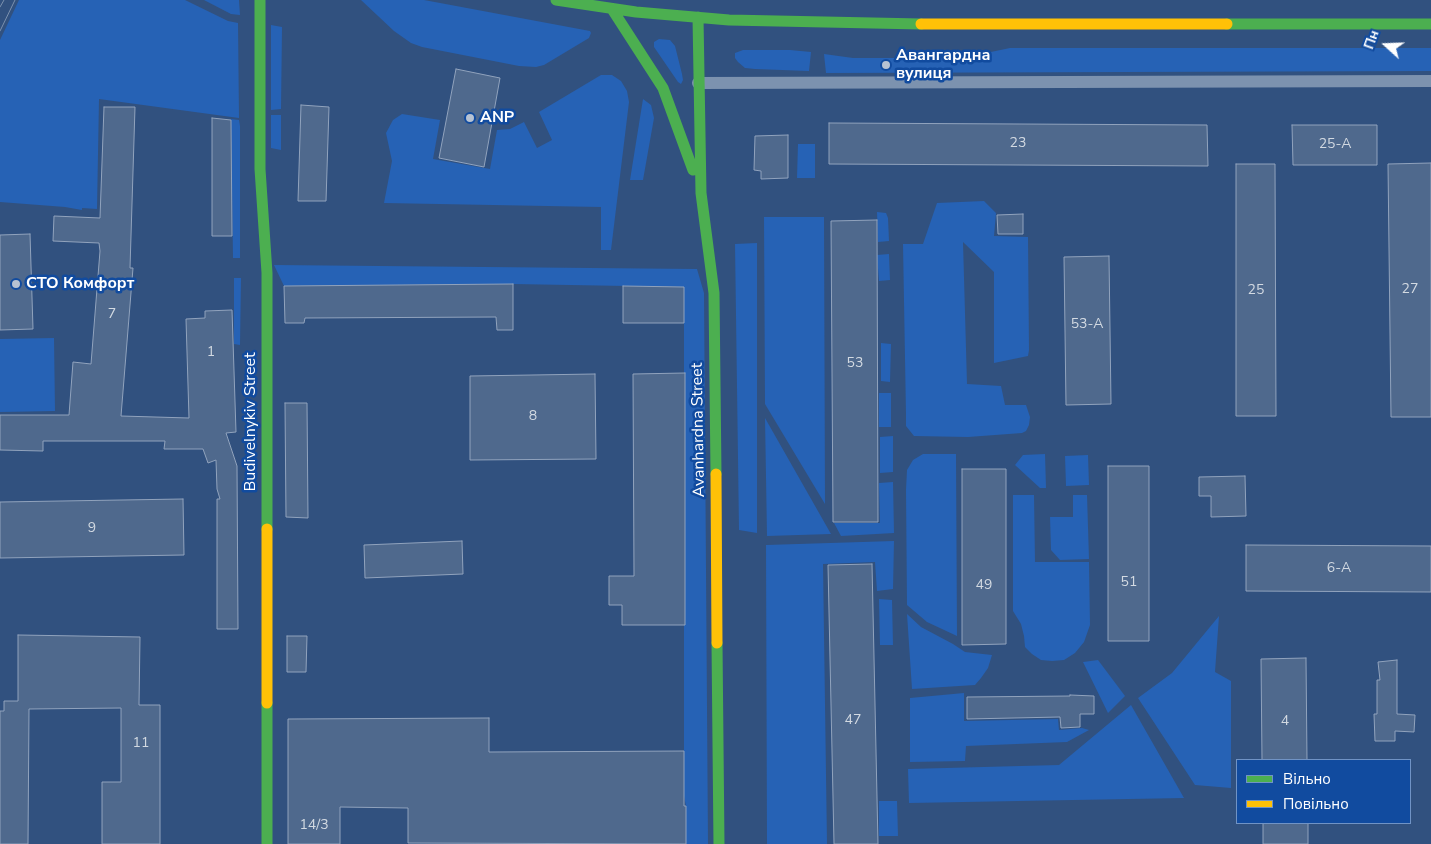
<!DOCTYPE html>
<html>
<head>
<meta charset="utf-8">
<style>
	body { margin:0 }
	#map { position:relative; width:1431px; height:844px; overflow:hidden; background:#31517f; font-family:"Nunito Sans",sans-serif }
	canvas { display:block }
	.legend { position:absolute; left:1236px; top:759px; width:175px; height:65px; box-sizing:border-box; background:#114b9f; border:1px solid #7093c5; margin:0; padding:6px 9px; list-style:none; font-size:15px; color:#fff }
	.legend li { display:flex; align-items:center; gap:10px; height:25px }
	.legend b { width:25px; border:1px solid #7093c5 }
	.north { position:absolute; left:1361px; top:20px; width:50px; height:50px; -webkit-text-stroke:4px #114b9f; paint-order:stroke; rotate:290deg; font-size:14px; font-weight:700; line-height:20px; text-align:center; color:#fff }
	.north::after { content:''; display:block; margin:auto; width:18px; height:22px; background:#fff; clip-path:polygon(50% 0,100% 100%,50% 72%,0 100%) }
</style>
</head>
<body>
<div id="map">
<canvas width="1431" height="844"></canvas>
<ul class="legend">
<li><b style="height:6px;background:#4caf50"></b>Вільно</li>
<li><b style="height:6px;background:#ffc107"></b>Повільно</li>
</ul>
<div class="north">Пн</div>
</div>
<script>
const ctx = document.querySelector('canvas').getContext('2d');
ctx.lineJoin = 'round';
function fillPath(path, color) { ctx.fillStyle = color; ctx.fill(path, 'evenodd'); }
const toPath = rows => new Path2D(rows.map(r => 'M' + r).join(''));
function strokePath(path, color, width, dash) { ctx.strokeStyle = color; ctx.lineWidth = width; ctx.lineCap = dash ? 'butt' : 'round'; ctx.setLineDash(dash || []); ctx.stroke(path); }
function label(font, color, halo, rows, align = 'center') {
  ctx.font = font + ' "Nunito Sans",sans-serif'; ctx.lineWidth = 5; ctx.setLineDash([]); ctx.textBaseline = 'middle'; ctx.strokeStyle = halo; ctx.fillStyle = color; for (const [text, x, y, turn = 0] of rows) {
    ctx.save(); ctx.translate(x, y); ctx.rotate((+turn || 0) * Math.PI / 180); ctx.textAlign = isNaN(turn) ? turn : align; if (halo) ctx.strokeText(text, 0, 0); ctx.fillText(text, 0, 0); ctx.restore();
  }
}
fillPath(toPath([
	[19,0,185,0,228,21,238,23,239,118,99,99,97,209,82,208,82,210,65,207,0,202,0,40],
	[204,0,239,0,240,15,231,14],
	[361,0,424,0,590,31,591,33,589,38,544,65,536,67,519,66,422,47,411,43,394,31],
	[271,25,282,27,281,109,271,110],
	[659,39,670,40,675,46,682,74,683,80,681,84,678,82,654,47,654,42],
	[1010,48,1431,48,1431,71,826,73,824,54,853,58,962,58],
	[743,50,790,50,811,52,809,71,755,69,745,68,738,62,735,58,735,53],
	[601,75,612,75,621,81,627,91,629,102,611,250,601,250,601,207,384,203,392,161,386,133,393,120,402,114,440,120,433,159,490,169,497,130,510,129,524,122,537,148,552,140,539,112],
	[643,99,651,105,654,118,643,180,630,180],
	[271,115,281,115,281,150,271,148],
	[231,119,239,120,240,126,240,258,233,258],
	[798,144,815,144,815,178,797,178],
	[984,201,996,213,994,236,1028,237,1029,350,1028,356,994,363,994,272,963,242,967,384,1001,386,1005,405,1026,405,1030,417,1029,425,1026,431,1022,433,968,437,914,436,906,426,906,415,903,244,923,244,937,203],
	[877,212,886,213,888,218,889,241,878,242],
	[764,217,824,217,825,504,765,404],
	[757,243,757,533,739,530,735,244],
	[889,254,890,280,879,281,877,255],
	[274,265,697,269,704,293,708,844,686,844,686,806,684,796,684,287,513,284,284,286],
	[234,278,241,278,240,345,234,344],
	[54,338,55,411,0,412,0,339],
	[881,343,891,344,890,382,881,381],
	[879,393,891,393,891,427,879,427],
	[765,418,831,534,767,536],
	[893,436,893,472,880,473,880,437],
	[923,454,956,454,957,636,927,622,907,605,906,490,907,470,913,460],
	[1045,454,1046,488,1040,488,1015,465,1023,455],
	[1088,455,1089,485,1066,486,1065,456],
	[893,482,894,533,841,536,834,523,880,523,879,483],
	[1013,495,1034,495,1035,562,1089,562,1090,625,1084,642,1075,653,1064,660,1052,661,1041,660,1032,654,1025,647,1024,636,1021,624,1013,611],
	[1073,495,1087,495,1089,559,1060,560,1051,550,1050,517,1073,517],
	[894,541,893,589,877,591,875,562,823,564,827,844,767,844,766,545],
	[879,599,892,600,893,645,880,645],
	[907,614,921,627,953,644,965,652,992,655,988,668,981,678,975,685,912,689],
	[1219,616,1215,672,1231,681,1231,788,1195,785,1138,698,1172,673],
	[1098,660,1125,696,1108,713,1083,662],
	[964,693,964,721,1058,719,1059,730,1082,728,1089,730,1067,742,966,746,965,761,910,762,910,698],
	[1131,705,1184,798,909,803,908,769,1059,765],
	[879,801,897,801,898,836,879,836]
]), '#2662b5');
const building = toPath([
	[456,69,500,78,484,167,439,158,456,69],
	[301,105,329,107,326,201,298,201,301,105],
	[104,107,135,107,130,268,133,268,121,416,189,418,186,319,205,318,205,311,232,310,236,432,226,433,237,466,238,629,217,629,217,499,220,499,217,489,216,460,208,463,203,449,164,449,165,441,43,441,43,451,0,450,0,415,69,415,73,362,91,364,100,251,99,243,53,241,54,216,100,218,104,107],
	[212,118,231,120,232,236,212,236,212,118],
	[829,123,1207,125,1208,166,829,164,829,123],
	[1292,125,1377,125,1377,165,1293,165,1292,125],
	[788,135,788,178,761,179,761,171,754,170,755,136,788,135],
	[1431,163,1431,417,1391,417,1388,164,1431,163],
	[1236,164,1275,164,1276,416,1236,416,1236,164],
	[1023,214,1023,234,998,234,997,215,1023,214],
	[877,220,878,522,833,522,831,221,877,220],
	[30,234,33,329,0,330,0,235,30,234],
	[1109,256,1111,404,1066,405,1064,257,1109,256],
	[513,284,513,330,497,330,496,317,305,318,304,323,285,323,284,286,513,284],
	[623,286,684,287,684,323,623,323,623,286],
	[685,373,685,625,622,625,622,605,609,605,609,576,634,576,633,374,685,373],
	[595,374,596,459,470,460,470,376,595,374],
	[285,403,307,403,308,518,286,517,285,403],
	[1108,466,1149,466,1149,641,1108,641,1108,466],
	[962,469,1006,469,1006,644,962,645,962,469],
	[1245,476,1246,516,1211,517,1211,496,1199,496,1199,477,1245,476],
	[183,499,184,555,0,558,0,502,183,499],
	[462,541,463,574,365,578,364,545,462,541],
	[1246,545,1431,546,1431,592,1246,591,1246,545],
	[872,564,878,844,834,844,828,565,872,564],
	[18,635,140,637,139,705,160,705,160,844,102,844,102,782,121,782,121,708,29,709,28,844,0,844,0,711,4,711,4,701,18,701,18,635],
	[287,636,307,636,306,672,287,672,287,636],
	[1306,658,1307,760,1262,760,1261,659,1306,658],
	[1397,660,1397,714,1415,715,1414,732,1395,731,1395,741,1375,741,1374,714,1377,714,1377,680,1380,680,1378,662,1397,660],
	[1070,695,1094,696,1094,714,1080,714,1080,727,1061,728,1060,717,967,719,967,697,1070,696,1070,695],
	[489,718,489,752,684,751,684,806,686,806,686,844,408,843,408,808,340,807,340,844,288,844,288,719,489,718],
	[1263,823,1308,823,1308,844,1263,844,1263,823]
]);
fillPath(building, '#4f698d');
strokePath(building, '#91a3bd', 1);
strokePath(toPath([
	[698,83,1431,81]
]), '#7c92af', 12);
strokePath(toPath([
	[260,0,260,169,267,273,267,529],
	[556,0,636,12,729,20,921,24],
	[612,9,663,88,693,170],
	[698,17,701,193,714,293,716,474],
	[1227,24,1431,24],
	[717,643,719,844],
	[267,703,267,844]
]), '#4caf50', 11);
strokePath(toPath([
	[921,24,1227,24],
	[716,474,717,643],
	[267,529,267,703]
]), '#ffc107', 11);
strokePath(toPath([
	[0,7,4,0],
	[0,31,15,0]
]), '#7c91ae', 1);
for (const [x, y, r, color] of [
	[886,65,5,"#b7c2d2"],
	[470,118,5,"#b7c2d2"],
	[16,284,5,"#b7c2d2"]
]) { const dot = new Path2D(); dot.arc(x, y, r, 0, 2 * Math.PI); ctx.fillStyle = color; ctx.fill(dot); strokePath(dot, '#114b9f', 2); }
label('14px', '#d3dae2', null, [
	["23",1018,144],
	["25-А",1335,145],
	["27",1410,290],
	["25",1256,291],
	["7",112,315],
	["53-А",1087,325],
	["1",211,353],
	["53",855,364],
	["8",533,417],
	["9",92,529],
	["6-А",1339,569],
	["51",1129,583],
	["49",984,586],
	["47",853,721],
	["4",1285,722],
	["11",141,744],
	["14/3",314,826]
]);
label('bold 16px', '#fff', '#114b9f', [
	["Авангардна",896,56],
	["вулиця",896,74],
	["ANP",480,118],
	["СТО Комфорт",26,284]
], 'left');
label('16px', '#fff', '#114b9f', [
	["Budivelnykiv Street",251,422,-90],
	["Avanhardna Street",699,430,-91]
]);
</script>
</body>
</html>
